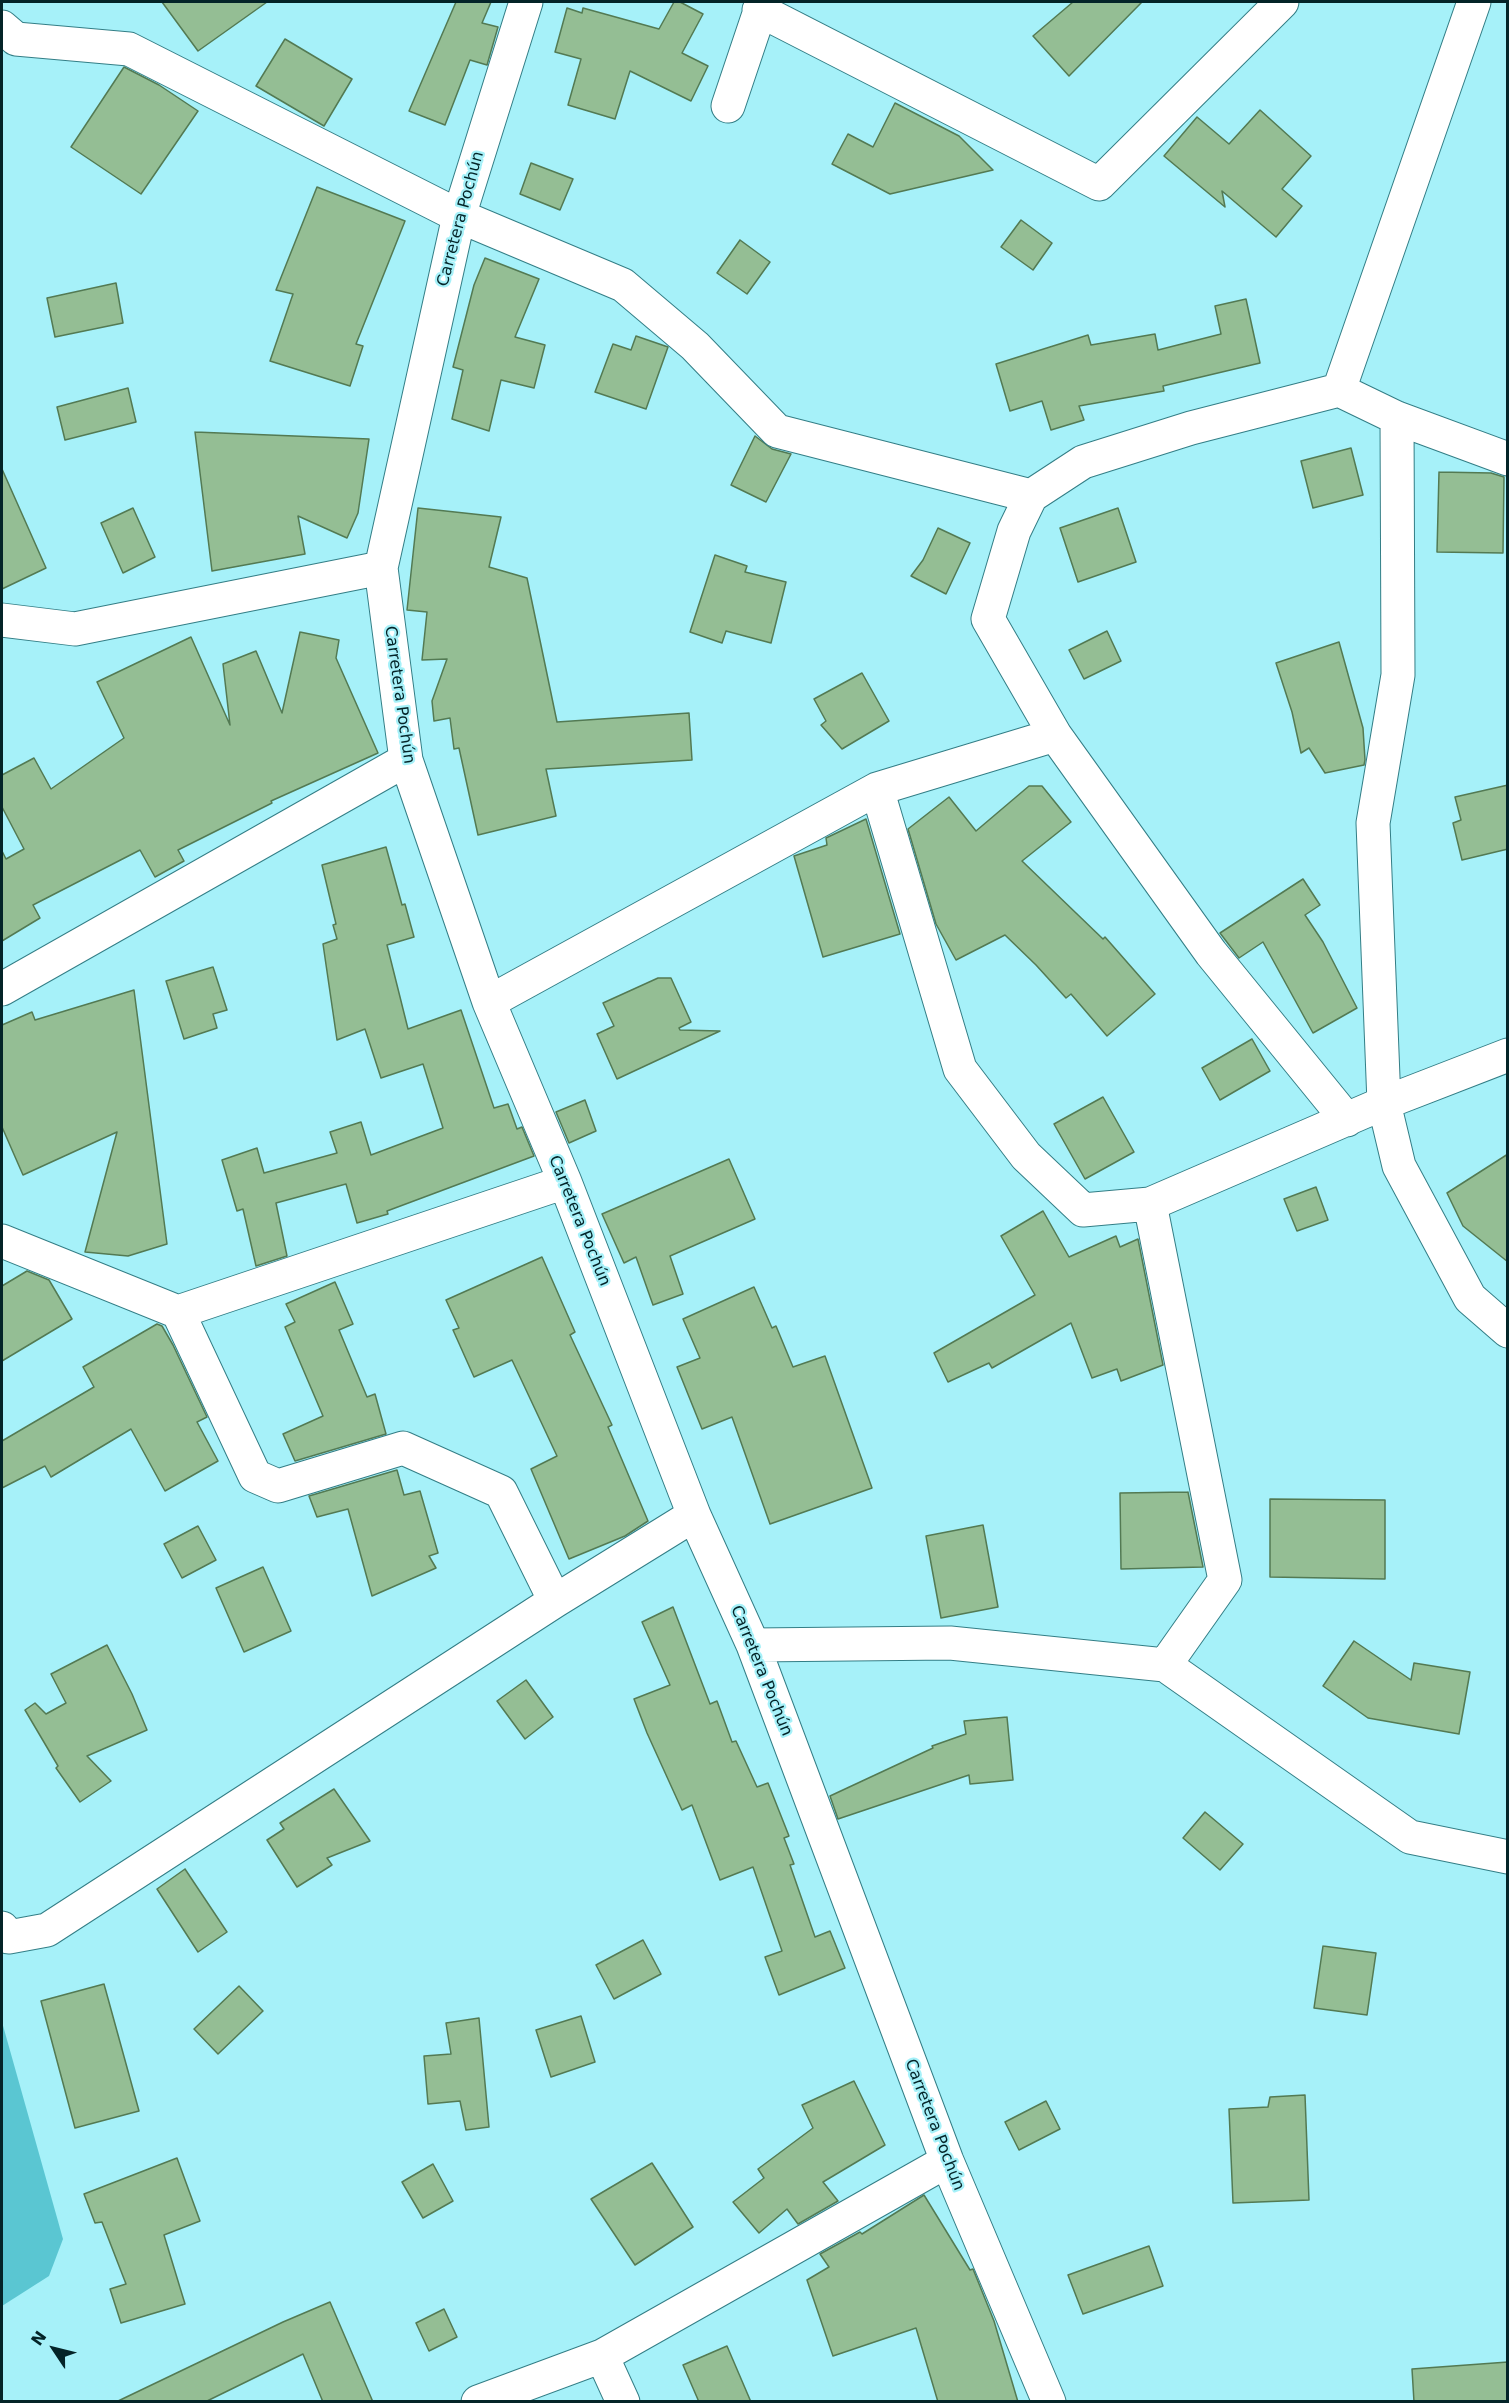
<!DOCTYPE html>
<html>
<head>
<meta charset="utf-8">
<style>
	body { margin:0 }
	#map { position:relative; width:1509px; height:2403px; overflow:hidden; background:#a6f1f9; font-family:"DejaVu Sans",sans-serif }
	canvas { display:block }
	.frame { position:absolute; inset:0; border:3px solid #042428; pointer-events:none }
	.north { position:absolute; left:24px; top:2319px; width:60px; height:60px; -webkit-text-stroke:4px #a6f1f9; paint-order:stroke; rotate:305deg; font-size:16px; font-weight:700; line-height:24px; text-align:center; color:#042428 }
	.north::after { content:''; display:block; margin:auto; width:21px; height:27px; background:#042428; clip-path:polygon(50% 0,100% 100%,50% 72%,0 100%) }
</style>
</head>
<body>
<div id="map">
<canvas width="1509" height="2403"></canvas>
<div class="frame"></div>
<div class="north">N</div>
</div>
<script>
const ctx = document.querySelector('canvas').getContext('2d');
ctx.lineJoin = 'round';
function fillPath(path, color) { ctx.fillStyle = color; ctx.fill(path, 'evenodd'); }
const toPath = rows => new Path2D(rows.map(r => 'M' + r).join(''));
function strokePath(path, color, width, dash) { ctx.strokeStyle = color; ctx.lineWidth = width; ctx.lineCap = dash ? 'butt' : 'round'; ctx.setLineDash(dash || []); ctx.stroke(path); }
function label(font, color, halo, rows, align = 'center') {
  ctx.font = font + ' "DejaVu Sans",sans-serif'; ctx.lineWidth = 4.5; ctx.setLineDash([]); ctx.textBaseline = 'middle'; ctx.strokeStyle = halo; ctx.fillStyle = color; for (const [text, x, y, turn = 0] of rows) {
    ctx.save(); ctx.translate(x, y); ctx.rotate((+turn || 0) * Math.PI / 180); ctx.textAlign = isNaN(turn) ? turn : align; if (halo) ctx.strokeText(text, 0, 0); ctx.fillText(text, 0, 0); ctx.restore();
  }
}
fillPath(toPath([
	[2,2022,63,2239,49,2276,2,2306]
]), '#5ac6d2');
const building = toPath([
	[162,2,267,2,198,51,162,2],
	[456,2,491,2,482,23,498,27,487,65,470,60,445,125,409,111,456,2],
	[674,2,680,2,703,14,682,53,708,66,691,101,630,71,615,119,568,105,581,59,555,52,567,8,582,13,583,8,659,29,674,2],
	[1073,2,1142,2,1069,76,1033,36,1073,2],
	[285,39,352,79,324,126,256,86,285,39],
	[124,67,159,85,198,111,141,194,71,147,124,67],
	[895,103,959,136,993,170,890,194,832,164,848,134,873,147,895,103],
	[1260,110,1311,156,1282,189,1302,206,1276,237,1222,191,1225,207,1164,156,1197,117,1229,144,1260,110],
	[531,163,573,179,560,210,520,194,531,163],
	[317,187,405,221,356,344,363,346,350,386,270,361,293,294,276,290,317,187],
	[1021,220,1052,243,1033,270,1001,247,1021,220],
	[740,240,770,262,747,294,717,273,740,240],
	[485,258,539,279,515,337,545,345,534,388,501,380,489,431,452,419,463,370,453,367,474,285,485,258],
	[116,283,123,323,55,337,47,298,116,283],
	[1246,299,1260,363,1163,386,1164,391,1079,406,1084,420,1051,430,1042,401,1010,411,996,364,1088,335,1091,345,1155,334,1158,350,1221,334,1215,306,1246,299],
	[636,336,668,347,646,409,595,392,613,344,631,350,636,336],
	[128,388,136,422,65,440,57,407,128,388],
	[195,432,369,439,358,513,347,538,298,516,305,554,212,571,195,432],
	[755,436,772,449,791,454,766,502,731,485,755,436],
	[1351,448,1363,495,1313,508,1301,461,1351,448],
	[2,469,46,568,2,589,2,469],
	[1439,472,1491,473,1504,477,1503,553,1437,552,1439,472],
	[133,508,155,557,123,573,101,523,133,508],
	[418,508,501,517,489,567,527,578,557,722,689,713,692,760,546,769,556,816,478,835,459,748,454,749,450,718,434,721,432,701,447,659,422,660,427,612,407,610,418,508],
	[1118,508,1136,562,1078,582,1060,528,1118,508],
	[938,528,970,543,946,594,911,576,923,560,938,528],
	[715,555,747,566,745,572,786,582,771,643,726,631,722,643,690,632,715,555],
	[1107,631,1121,661,1084,679,1069,650,1107,631],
	[300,632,339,640,336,658,378,753,271,801,272,803,178,850,184,861,155,877,140,850,33,905,40,918,2,941,2,851,6,859,24,849,2,807,2,775,34,758,51,789,124,738,97,682,191,637,230,725,223,664,256,651,282,713,300,632],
	[1339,642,1363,728,1365,760,1364,765,1325,773,1309,748,1301,753,1292,712,1276,663,1339,642],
	[862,673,889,721,842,749,821,725,826,721,814,699,862,673],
	[1508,785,1508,849,1462,860,1453,823,1461,820,1455,797,1508,785],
	[1029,786,1042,786,1071,822,1022,861,1103,939,1105,937,1155,994,1107,1036,1071,994,1066,998,1036,965,1005,935,956,960,936,924,908,829,949,797,976,831,1029,786],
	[866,819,900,934,823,957,794,856,827,845,826,838,866,819],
	[386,847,402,905,405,904,414,937,387,945,408,1029,461,1010,494,1108,508,1104,517,1129,522,1127,534,1156,387,1211,388,1214,357,1223,346,1184,276,1203,287,1256,256,1266,243,1209,237,1211,222,1160,257,1148,264,1173,337,1153,330,1132,361,1122,371,1155,443,1128,423,1064,381,1078,365,1029,337,1040,323,944,337,939,333,925,336,924,322,865,386,847],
	[1303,879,1320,905,1305,915,1323,942,1357,1008,1313,1033,1263,942,1239,958,1220,933,1303,879],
	[213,967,227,1010,213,1014,217,1028,184,1039,166,981,213,967],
	[658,978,671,978,691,1022,679,1028,680,1030,720,1031,617,1079,597,1034,614,1026,603,1003,658,978],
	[134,990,167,1244,128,1256,85,1252,117,1132,23,1175,2,1127,2,1025,32,1012,35,1020,134,990],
	[1252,1039,1270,1071,1220,1100,1202,1068,1252,1039],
	[1103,1097,1134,1152,1085,1179,1054,1124,1103,1097],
	[585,1100,596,1131,569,1143,556,1112,585,1100],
	[1508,1154,1508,1262,1463,1226,1447,1193,1508,1154],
	[729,1159,755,1219,670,1256,683,1294,653,1305,636,1257,624,1263,602,1214,729,1159],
	[1316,1187,1328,1220,1297,1231,1284,1199,1316,1187],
	[1043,1211,1069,1257,1116,1236,1120,1247,1138,1239,1163,1365,1121,1381,1117,1369,1092,1378,1071,1323,992,1368,989,1363,948,1382,934,1353,1035,1295,1001,1236,1043,1211],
	[542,1257,575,1332,570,1335,612,1425,608,1427,648,1521,625,1536,569,1559,531,1469,557,1456,512,1360,474,1377,453,1330,459,1328,446,1300,542,1257],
	[27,1271,49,1280,72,1319,2,1361,2,1286,27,1271],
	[335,1282,353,1324,339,1330,367,1397,375,1394,386,1434,295,1461,283,1434,323,1416,285,1327,295,1322,286,1304,335,1282],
	[754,1287,772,1328,776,1326,793,1367,825,1356,872,1488,770,1524,732,1417,702,1429,677,1367,700,1358,683,1319,754,1287],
	[157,1324,162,1326,173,1345,207,1417,197,1422,218,1461,165,1491,131,1429,51,1477,45,1466,2,1488,2,1441,94,1387,83,1367,157,1324],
	[397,1470,404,1495,420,1491,438,1553,429,1556,436,1568,372,1596,348,1509,317,1517,309,1496,397,1470],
	[1188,1492,1203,1567,1121,1569,1120,1493,1188,1492],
	[1270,1499,1385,1500,1385,1579,1270,1577,1270,1499],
	[983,1525,998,1607,941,1618,926,1536,983,1525],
	[198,1526,216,1560,182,1578,164,1544,198,1526],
	[263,1567,291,1631,244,1652,216,1588,263,1567],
	[673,1607,710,1704,717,1701,732,1742,736,1741,757,1787,768,1783,789,1836,784,1838,794,1864,790,1865,815,1937,830,1931,845,1968,779,1995,765,1957,782,1951,753,1867,720,1880,692,1805,682,1810,647,1733,634,1699,670,1685,642,1622,673,1607],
	[1354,1641,1411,1680,1414,1663,1470,1672,1459,1734,1368,1718,1323,1686,1354,1641],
	[107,1645,132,1694,147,1730,87,1756,111,1781,80,1802,56,1768,58,1766,25,1710,35,1703,46,1714,66,1703,51,1674,107,1645],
	[526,1680,553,1717,525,1739,497,1701,526,1680],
	[1007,1717,1013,1780,970,1784,969,1775,838,1819,830,1796,933,1748,932,1746,966,1734,964,1721,1007,1717],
	[334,1789,370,1841,327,1858,332,1865,297,1887,267,1840,284,1829,280,1823,334,1789],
	[1205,1812,1243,1844,1220,1870,1183,1838,1205,1812],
	[185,1869,227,1932,198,1952,157,1889,185,1869],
	[643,1940,661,1974,614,1999,596,1965,643,1940],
	[1323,1946,1376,1953,1367,2015,1314,2008,1323,1946],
	[104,1984,139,2111,75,2128,41,2001,104,1984],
	[239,1986,263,2011,218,2054,194,2029,239,1986],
	[581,2016,595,2062,551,2077,536,2030,581,2016],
	[479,2018,489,2127,466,2130,460,2101,428,2104,424,2056,451,2054,446,2023,479,2018],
	[854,2081,885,2145,823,2182,838,2201,798,2224,787,2209,759,2233,733,2202,764,2178,758,2169,813,2128,802,2105,854,2081],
	[1305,2095,1309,2200,1233,2203,1229,2109,1268,2107,1270,2097,1305,2095],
	[1046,2101,1060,2129,1019,2150,1005,2122,1046,2101],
	[177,2158,200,2221,164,2235,185,2304,121,2323,110,2289,126,2284,102,2222,95,2223,84,2194,177,2158],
	[652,2163,693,2227,635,2265,591,2199,652,2163],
	[433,2164,453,2201,423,2218,402,2182,433,2164],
	[924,2195,970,2270,973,2269,994,2321,1018,2402,938,2402,916,2328,833,2356,807,2280,829,2267,820,2254,860,2232,862,2234,924,2195],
	[1149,2246,1163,2286,1083,2314,1068,2275,1149,2246],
	[330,2302,373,2402,323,2402,303,2354,205,2402,116,2402,283,2322,330,2302],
	[444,2309,457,2337,429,2351,416,2323,444,2309],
	[727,2346,751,2402,699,2402,683,2365,727,2346],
	[1508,2362,1508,2402,1414,2402,1412,2369,1508,2362]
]);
fillPath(building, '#94be94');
strokePath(building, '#537a53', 1.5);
const street = toPath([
	[526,2,459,216,381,568,406,760,489,1002,565,1182,694,1515,753,1645,947,2161,1049,2402],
	[759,10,1099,184,1282,2],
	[2,27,16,39,129,49,459,216,623,285,695,346,777,431,1031,496],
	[728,106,763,2],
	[1339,390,1397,418,1508,459],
	[1397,418,1398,675,1373,823,1384,1103,1399,1166,1470,1298,1508,1331],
	[2,620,75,629,381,568],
	[1055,735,1211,953,1347,1120],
	[877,789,960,1069,1026,1156,1083,1210,1150,1204,1225,1580,1165,1665],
	[2,989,406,760],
	[489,1002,877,789,1055,735,988,619,1014,531,1031,496,1083,462,1191,428,1339,390,1474,2],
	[1150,1204,1384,1103,1508,1055],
	[2,1241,178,1312,565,1182],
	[178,1312,255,1476,278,1486,403,1448,501,1492,555,1601],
	[753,1645,950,1643,1165,1665,1410,1837,1508,1857],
	[2,1928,9,1937,47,1930,555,1601,694,1515],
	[602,2356,623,2402],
	[478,2402,602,2356,947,2161]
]);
strokePath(street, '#337e86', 35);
strokePath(street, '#fff', 33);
label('16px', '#042428', '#a6f1f9', [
	["Carretera Pochún",461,219,-75],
	["Carretera Pochún",399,695,82],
	["Carretera Pochún",579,1221,68],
	["Carretera Pochún",761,1671,68],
	["Carretera Pochún",934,2125,69]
]);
</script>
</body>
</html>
